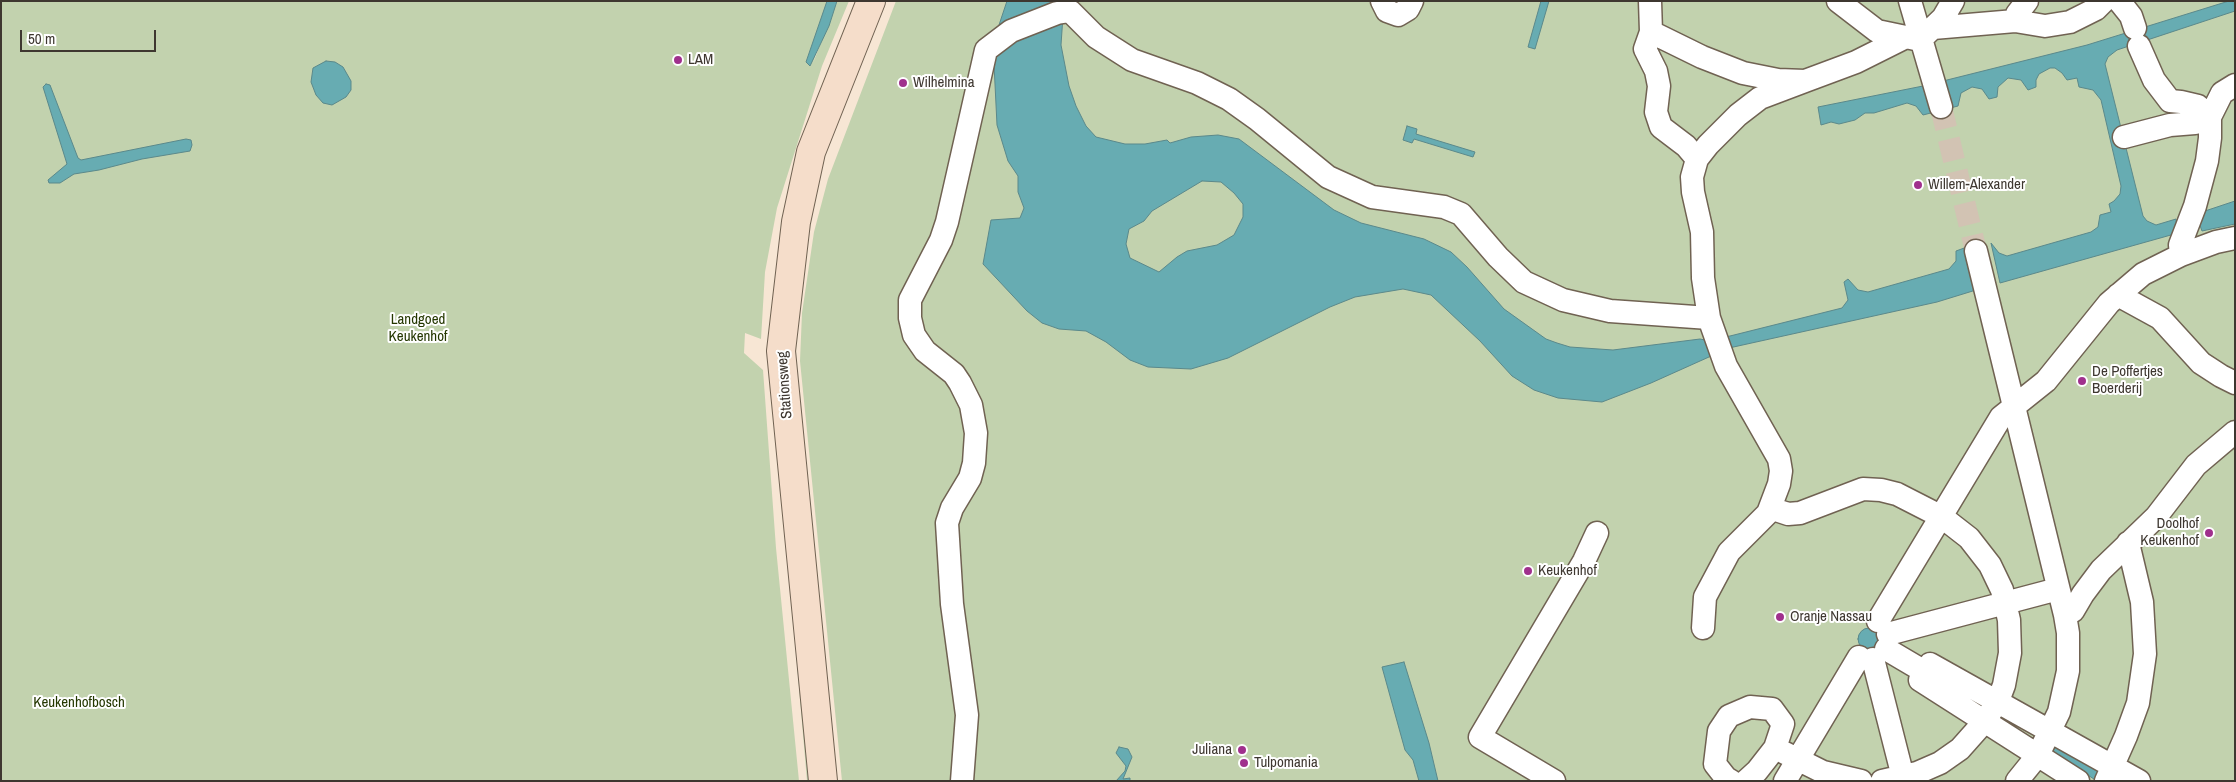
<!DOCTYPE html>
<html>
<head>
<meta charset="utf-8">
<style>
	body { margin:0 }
	#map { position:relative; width:2236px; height:782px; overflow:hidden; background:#f7e6d4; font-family:"Archivo Narrow",sans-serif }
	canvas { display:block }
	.frame { position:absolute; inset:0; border:2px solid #3e3730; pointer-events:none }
	.scale { position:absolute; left:20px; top:30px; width:136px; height:22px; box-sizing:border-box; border:2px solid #3e3730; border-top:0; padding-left:6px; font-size:15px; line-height:18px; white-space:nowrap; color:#3e3730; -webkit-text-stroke:4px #fff; paint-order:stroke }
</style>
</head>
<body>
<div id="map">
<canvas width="2236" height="782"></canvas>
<div class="frame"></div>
<div class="scale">50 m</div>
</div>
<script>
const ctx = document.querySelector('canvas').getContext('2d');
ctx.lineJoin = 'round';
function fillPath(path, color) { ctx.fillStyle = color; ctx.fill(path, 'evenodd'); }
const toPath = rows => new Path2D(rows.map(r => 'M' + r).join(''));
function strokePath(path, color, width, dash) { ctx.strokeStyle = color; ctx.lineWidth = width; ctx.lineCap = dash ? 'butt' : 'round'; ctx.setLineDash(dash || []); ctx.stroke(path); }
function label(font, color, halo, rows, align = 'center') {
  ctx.font = font + ' "Archivo Narrow",sans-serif'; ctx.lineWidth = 4; ctx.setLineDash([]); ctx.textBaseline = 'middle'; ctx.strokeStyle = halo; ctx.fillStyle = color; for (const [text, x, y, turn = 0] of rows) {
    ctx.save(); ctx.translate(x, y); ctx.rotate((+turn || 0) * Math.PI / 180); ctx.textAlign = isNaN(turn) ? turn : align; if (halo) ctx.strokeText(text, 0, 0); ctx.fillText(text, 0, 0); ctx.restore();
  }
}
fillPath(toPath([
	[1,1,833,1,813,63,837,1,849,1,822,66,777,208,765,272,761,339,745,333,744,353,763,370,776,548,799,781,1,781],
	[896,1,2235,1,2235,781,842,781,800,361,802,313,814,232,828,179],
	[791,572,814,781,807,781,797,664]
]), '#c2d2ae');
const water = toPath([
	[827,1,837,1,829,26,810,66,806,62,827,1],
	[1007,1,1064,1,1061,45,1069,86,1076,106,1086,126,1096,137,1125,144,1145,144,1167,140,1170,143,1191,137,1218,135,1239,139,1334,210,1361,223,1424,239,1451,252,1467,267,1504,309,1546,339,1557,343,1570,347,1613,350,1700,339,1710,341,1842,308,1848,300,1844,282,1848,279,1858,290,1868,292,1949,269,1956,261,1956,251,1967,247,1976,290,1937,302,1729,348,1651,383,1602,402,1558,398,1534,390,1512,376,1480,341,1431,295,1403,289,1355,297,1330,307,1228,358,1191,369,1148,367,1130,360,1106,342,1086,331,1059,329,1042,323,1027,311,983,264,991,220,1020,218,1024,208,1018,192,1018,176,1008,161,997,125,994,64,998,28,1007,1],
	[1202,181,1221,182,1234,193,1243,204,1243,217,1234,235,1217,245,1187,251,1177,257,1159,272,1130,258,1126,244,1129,229,1144,221,1152,211,1202,181],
	[1541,1,1549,1,1535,49,1528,47,1541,1],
	[2229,1,2235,1,2235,11,2117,50,2108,57,2105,64,2143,216,2147,221,2156,225,2176,219,2178,233,2000,283,1991,243,1999,253,2007,256,2091,232,2098,227,2100,215,2111,212,2109,204,2114,201,2120,194,2121,186,2101,100,2093,90,2079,87,2077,78,2067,80,2062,73,2055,68,2050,68,2039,74,2036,80,2036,87,2028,90,2021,80,2008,78,1998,87,1997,97,1989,99,1982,89,1972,87,1961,93,1958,106,1923,115,1916,106,1907,103,1874,113,1865,113,1855,120,1839,124,1831,122,1821,125,1818,107,1923,86,2087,45,2229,1],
	[326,61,335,62,343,67,351,81,351,90,346,97,332,105,323,103,316,95,311,82,313,68,326,61],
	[46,84,50,85,78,158,81,160,186,139,191,140,192,145,190,151,142,159,99,170,74,174,60,183,49,183,48,180,67,164,43,87,46,84],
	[1407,126,1417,129,1416,134,1475,152,1473,157,1414,139,1412,143,1403,140,1407,126],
	[2235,201,2235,224,2202,231,2198,220,2202,212,2235,201],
	'1858 639a11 11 0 1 1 22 0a11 11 0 1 1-22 0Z',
	[1404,662,1429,743,1438,781,1419,781,1413,760,1405,750,1382,667,1404,662],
	[2054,743,2105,773,2097,781,2049,750,2054,743],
	[1119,747,1128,749,1132,757,1123,779,1130,778,1130,781,1116,781,1125,771,1126,766,1116,753,1119,747]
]);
fillPath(water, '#67acb2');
strokePath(water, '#5b898b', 1);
strokePath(toPath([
	[1941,107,1976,251]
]), '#d2c3b3', 22, [22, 11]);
const street = toPath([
	[1382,1,1387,11,1398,15,1408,9,1412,1],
	[1650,1,1651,32,1645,49,1656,71,1659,86,1656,112,1661,127,1686,146,1697,159],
	[1838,1,1877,31,1920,40,1943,18,1953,1],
	[1910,1,1941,107],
	[2119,1,2131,16,2135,28],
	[2015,21,2017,14,2027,1],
	[1933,28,2015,21,2045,26,2070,22,2096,9,2104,1],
	[1651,32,1702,57,1743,73,1778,80,1805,81,1856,62,1906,37],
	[2124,137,2170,125,2195,123,2210,117,2198,106,2181,102,2170,101,2154,80,2139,46],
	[1976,251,2065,615,2068,633,2068,671,2059,712,2038,755,2017,781],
	[2181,255,2180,245,2195,206,2207,161,2210,138,2210,117,2222,93,2235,85],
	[2118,295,2160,318,2201,363,2221,376,2235,383],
	[1709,318,1703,278,1702,232,1693,192,1692,177,1697,159,1708,145,1738,115,1760,98,1805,81],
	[1770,508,1788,514,1800,513,1863,489,1881,490,1897,494,1942,517,1969,538,1990,565,2002,590,2009,620,2010,653,2004,685,1998,701,1984,722,1960,749,1940,763,1917,773,1882,781],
	[2065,615,2073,611,2083,594,2101,570,2156,517,2196,465,2235,432],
	[1878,621,2001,417,2046,381,2109,303,2143,274,2181,255,2216,242,2235,238],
	[1888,634,2058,589],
	[1886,649,1925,672],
	[1873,659,1904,781],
	[1785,753,1823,772,1861,781],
	[962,781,967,715,952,604,947,523,952,508,970,478,974,463,976,433,971,405,960,383,954,374,925,351,914,335,910,318,910,300,941,240,947,222,986,50,1011,31,1057,13,1070,11,1096,37,1132,60,1197,83,1229,99,1257,119,1328,177,1372,197,1444,207,1461,214,1498,257,1524,282,1563,300,1610,311,1709,318,1726,366,1779,459,1781,471,1779,484,1768,513,1729,552,1705,597,1703,628],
	[1554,781,1480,737,1584,561,1597,533],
	[1731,781,1726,778,1715,764,1719,731,1729,716,1750,707,1772,709,1783,724,1775,748,1757,771,1746,781],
	[1785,781,1859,657],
	[2078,781,1920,680,1930,664,2139,781],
	[2106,781,2126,736,2138,703,2145,654,2142,602,2128,543]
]);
const secondary = toPath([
	[823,781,781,351,796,222,811,152,871,1]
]);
strokePath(street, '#706252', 25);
strokePath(secondary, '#706252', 30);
strokePath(street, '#fff', 22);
strokePath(secondary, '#f5ddca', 28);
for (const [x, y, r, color] of [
	[678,60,5,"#a0308d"],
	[903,83,5,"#a0308d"],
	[1918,185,5,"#a0308d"],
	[2082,381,5,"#a0308d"],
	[2209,533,5,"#a0308d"],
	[1528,571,5,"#a0308d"],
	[1780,617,5,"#a0308d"],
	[1242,750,5,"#a0308d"],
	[1244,763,5,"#a0308d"]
]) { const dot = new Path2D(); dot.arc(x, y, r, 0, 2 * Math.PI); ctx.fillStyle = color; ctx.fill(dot); strokePath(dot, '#fff', 2); }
label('15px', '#3e3730', '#fff', [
	["LAM",688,60],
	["Wilhelmina",913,83],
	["Willem-Alexander",1928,185],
	["De Poffertjes",2092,372],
	["Boerderij",2092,389],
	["Doolhof",2199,524,"right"],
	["Keukenhof",2199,541,"right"],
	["Keukenhof",1538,571],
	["Oranje Nassau",1790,617],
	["Juliana",1232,750,"right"],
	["Tulpomania",1254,763]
], 'left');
label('15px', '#243700', '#fff', [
	["Landgoed",418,320],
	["Keukenhof",418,337],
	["Keukenhofbosch",79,703]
]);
label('15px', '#3e3730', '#fff', [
	["Stationsweg",785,385,-94]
]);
</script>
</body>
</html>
